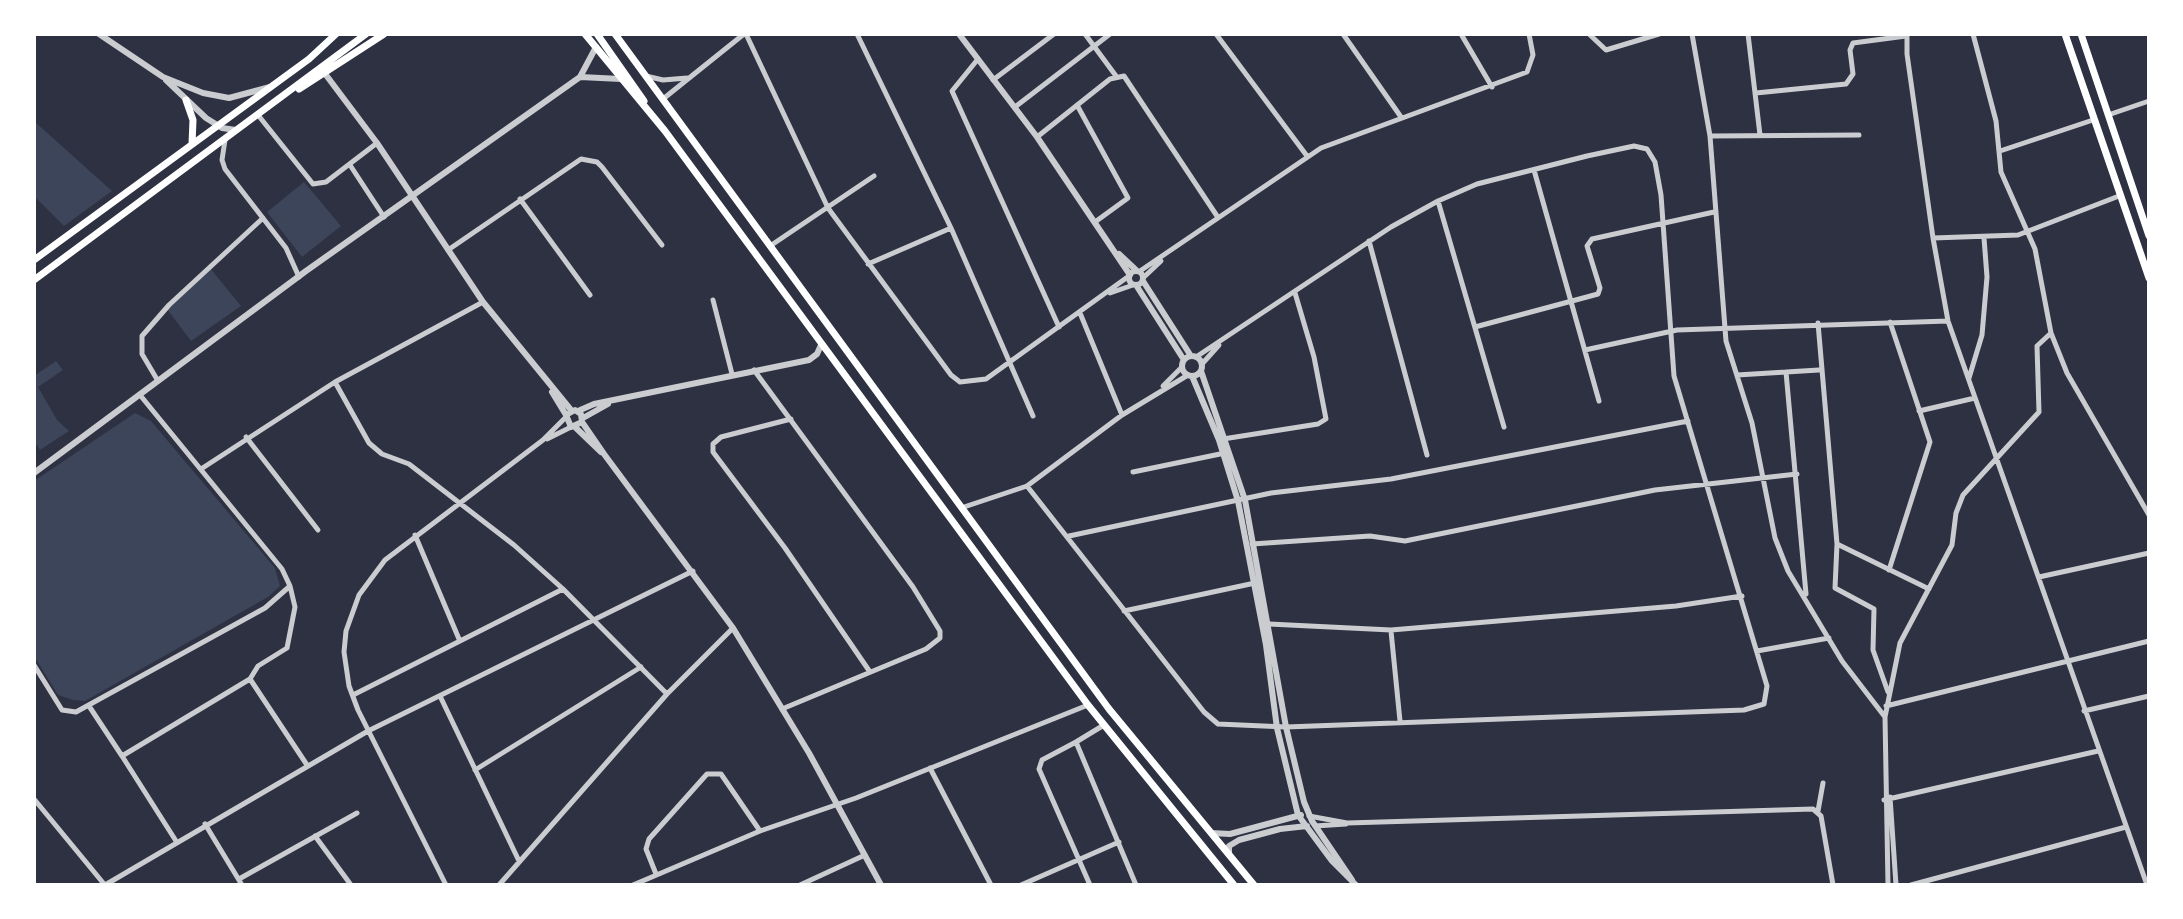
<!DOCTYPE html>
<html>
<head>
<meta charset="utf-8">
<style>
	body { margin:0 }
	#map { position:relative; width:2183px; height:919px; overflow:hidden; background:#2d3142; font-family:"Sofia Sans Condensed",sans-serif }
	canvas { display:block }
	.frame { position:absolute; inset:0; border:36px solid #fff; pointer-events:none }
</style>
</head>
<body>
<div id="map">
<canvas width="2183" height="919"></canvas>
<div class="frame"></div>
</div>
<script>
const ctx = document.querySelector('canvas').getContext('2d');
ctx.lineJoin = 'round';
function fillPath(path, color) { ctx.fillStyle = color; ctx.fill(path, 'evenodd'); }
const toPath = rows => new Path2D(rows.map(r => 'M' + r).join(''));
function strokePath(path, color, width, dash) { ctx.strokeStyle = color; ctx.lineWidth = width; ctx.lineCap = dash ? 'butt' : 'round'; ctx.setLineDash(dash || []); ctx.stroke(path); }
fillPath(toPath([
	[34,121,112,191,64,226,34,196],
	[304,182,341,226,302,257,267,212],
	[210,268,241,306,191,341,167,309],
	[56,361,63,370,38,387,57,420,69,431,40,450,34,441,34,376],
	[135,413,151,421,275,568,280,586,268,597,85,701,73,700,58,695,34,656,34,481]
]), '#3c4559');
strokePath(toPath([
	[746,34,828,208,951,375,960,382,986,379,1129,276],
	[857,34,951,228,1033,416],
	[1085,34,1116,76],
	[1216,34,1307,156],
	[1343,34,1401,117],
	[1461,34,1492,87],
	[1589,34,1606,50,1659,34],
	[1692,34,1710,136,1726,341,1752,423,1775,538,1788,571,1842,661,1885,717],
	[1748,34,1760,135],
	[1907,34,1907,54,1933,238,1948,321,2147,885],
	[1973,34,1996,121,2001,172,2035,249,2051,333,2067,373,2149,515],
	[978,59,952,91,1059,327],
	[646,76,663,80,687,78],
	[993,80,1054,34],
	[1756,93,1846,84,1853,74,1850,50,1853,43,1906,36],
	[663,99,744,34],
	[1077,105,1128,198,1095,222],
	[1015,107,1110,34],
	[258,115,313,184,326,182,377,143],
	[2108,115,2149,101],
	[1711,136,1859,135],
	[1037,137,1110,79,1124,76,1217,216],
	[225,140,222,160,225,169,286,248,299,277],
	[2000,151,2093,120],
	[350,165,384,217],
	[1534,170,1599,401],
	[520,199,590,295],
	[1438,201,1504,427],
	[1933,238,2018,235,2119,196],
	[1369,241,1427,455],
	[770,246,874,176],
	[448,250,581,159,597,162,602,167,662,245],
	[868,264,951,228],
	[1140,271,1321,148,1527,72,1533,55,1529,34],
	[1144,277,1161,261],
	[1110,293,1133,285],
	[713,300,732,374],
	[1080,313,1122,415],
	[1818,323,1837,544,1929,589],
	[1475,327,1598,294,1600,288,1587,246,1592,239,1714,212],
	[1585,350,1677,330,1948,321],
	[1202,364,1219,345],
	[754,370,913,587,940,631,940,638,926,649,782,709],
	[1786,372,1806,594],
	[1737,375,1819,370],
	[1969,378,1982,335,1987,277,1984,238],
	[158,381,142,354,142,336,169,305,263,218],
	[335,382,369,443,382,454,409,464,514,545,563,589,667,694],
	[1163,386,1182,367],
	[1919,411,1975,398],
	[791,419,721,437,713,444,713,452,785,548,870,672],
	[246,437,318,530],
	[547,439,571,427],
	[1223,439,1318,424,1326,419,1314,357,1295,293],
	[201,469,335,382,483,302],
	[1133,472,1225,453],
	[1027,486,1204,712,1218,724,1286,727,1744,710,1764,704,1767,686,1674,376,1661,195,1655,162,1647,149,1634,146,1587,156,1477,184,1438,201,1391,227,1196,357],
	[961,508,1027,486,1122,415,1188,375],
	[415,535,459,639],
	[1069,536,1271,493,1391,479,1688,421],
	[1252,544,1370,536,1405,541,1655,490,1797,474],
	[1837,544,1835,588,1874,609,1873,650,1888,692],
	[1889,570,1930,442,1890,322],
	[2039,577,2149,553],
	[1124,611,1255,583],
	[1269,624,1391,630,1676,606,1742,596],
	[1391,631,1400,721],
	[1757,651,1829,638],
	[34,665,62,710,76,712,265,608,290,586,282,569,140,395],
	[250,679,258,666,287,648,295,607,290,586],
	[353,695,563,589],
	[440,696,519,861],
	[89,706,122,756],
	[1886,706,2149,641],
	[2084,711,2149,696],
	[1076,742,1104,725],
	[930,768,991,885],
	[475,770,641,667],
	[1890,797,1896,885],
	[34,799,104,884],
	[1884,800,2098,751],
	[1818,811,1823,783],
	[1309,816,1347,823,1813,809,1821,816,1833,885],
	[205,824,242,885],
	[1315,826,1346,824],
	[315,836,351,885],
	[176,841,122,756,250,679,307,765],
	[656,874,646,849,649,839,707,774,721,774,760,831],
	[239,879,357,813],
	[105,885,368,731,693,571],
	[446,885,358,710,349,686,344,652,346,631,359,595,385,560,543,440,565,418],
	[499,885,667,694,733,628],
	[633,885,760,831,856,798,1088,705],
	[800,885,865,855],
	[1021,885,1119,842],
	[1090,885,1039,769,1042,760,1076,742,1136,885],
	[1888,885,1885,717,1900,643,1952,545,1956,513,1963,495,2039,412,2037,346,2051,333],
	[1911,885,2126,827]
]), '#caccd0', 5);
strokePath(toPath([
	[99,34,163,77,203,93,229,98,270,87],
	[959,34,1037,137,1130,275],
	[326,75,377,143,483,302,571,410],
	[580,77,621,79],
	[166,80,206,118,222,128,236,130],
	[1119,254,1136,270],
	'1129 278a7 7 0 1 1 14 0a7 7 0 1 1-14 0Z',
	[1143,281,1191,356],
	[1136,285,1184,360],
	'1182 366a10 10 0 1 1 20 0a10 10 0 1 1-20 0Z',
	[1201,371,1245,500,1286,727,1304,802,1312,821,1352,880],
	[1192,376,1219,440,1238,501,1266,645,1277,728,1298,815,1332,861,1356,885],
	[552,392,566,415],
	[578,411,594,404,809,360,817,354,821,345],
	[583,418,608,404],
	[582,422,571,427,566,415,575,410,581,414,582,422,604,454,733,628,809,753,881,885],
	[575,427,601,452],
	[34,473,306,271,580,77,596,47],
	[1211,833,1230,834,1301,815],
	[1229,853,1229,846,1239,840,1280,829,1307,826]
]), '#caccd0', 6);
strokePath(toPath([
	[2065,34,2149,278],
	[2081,34,2149,236]
]), '#fff', 7);
strokePath(toPath([
	[585,34,665,131,1088,705,1234,885],
	[597,34,644,101],
	[615,34,1109,709,1254,885],
	[299,89,384,34],
	[186,100,193,120,192,144],
	[34,260,309,59,336,34],
	[34,280,366,34]
]), '#fff', 7);
</script>
</body>
</html>
